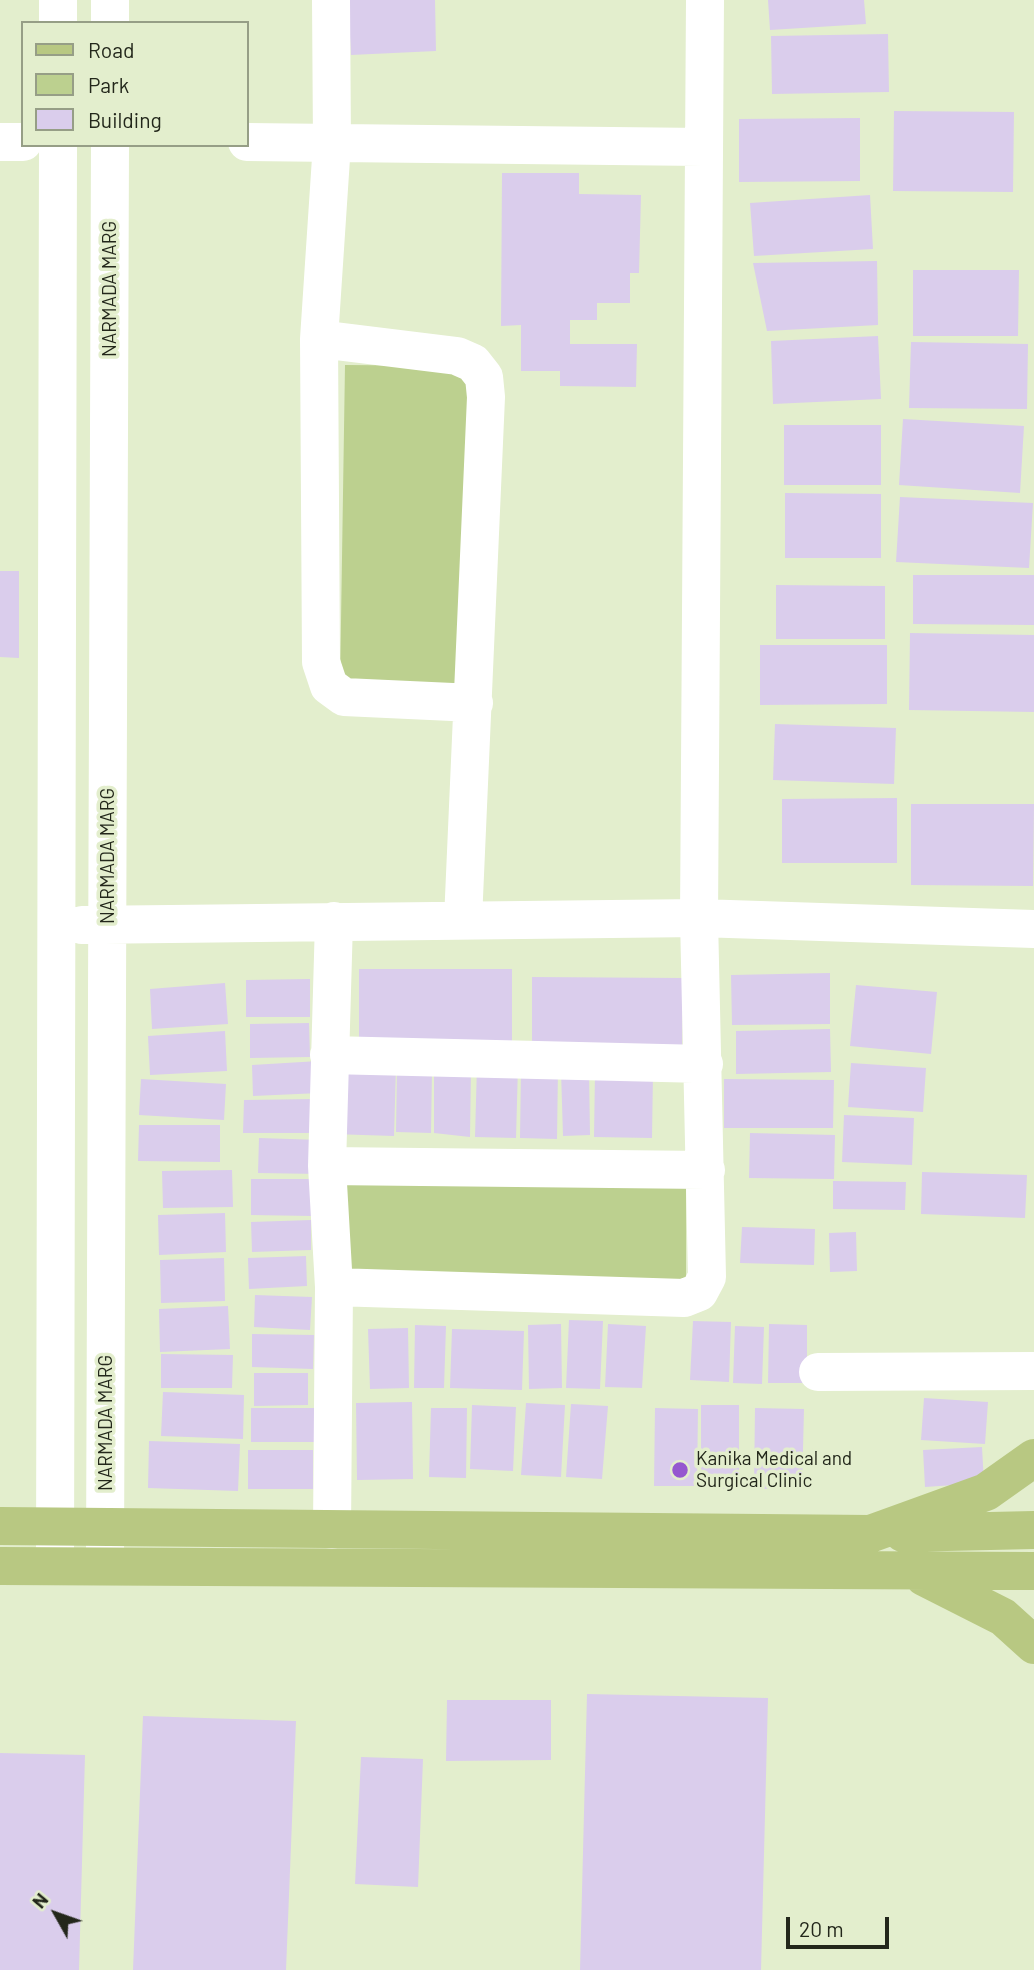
<!DOCTYPE html>
<html>
<head>
<meta charset="utf-8">
<style>
	body { margin:0 }
	#map { position:relative; width:1034px; height:1970px; overflow:hidden; background:#e3eecd; font-family:Barlow,sans-serif }
	canvas { display:block }
	.legend { position:absolute; left:21px; top:21px; width:228px; height:126px; box-sizing:border-box; background:#e3eecd; border:2px solid #969e86; margin:0; padding:9px 12px; list-style:none; font-size:21px; color:#23271b }
	.legend li { display:flex; align-items:center; gap:14px; height:35px }
	.legend b { width:35px; border:2px solid #969e86 }
	.north { position:absolute; left:21px; top:1879px; width:70px; height:70px; -webkit-text-stroke:5px #e3eecd; paint-order:stroke; rotate:310deg; font-size:19px; font-weight:700; line-height:28px; text-align:center; color:#23271b }
	.north::after { content:''; display:block; margin:auto; width:24px; height:32px; background:#23271b; clip-path:polygon(50% 0,100% 100%,50% 72%,0 100%) }
	.scale { position:absolute; left:786px; top:1917px; width:103px; height:32px; box-sizing:border-box; border:4px solid #23271b; border-top:0; padding-left:9px; font-size:21px; line-height:24px; white-space:nowrap; color:#23271b; -webkit-text-stroke:5px #e3eecd; paint-order:stroke }
</style>
</head>
<body>
<div id="map">
<canvas width="1034" height="1970"></canvas>
<ul class="legend">
<li><b style="height:9px;background:#b8c882"></b>Road</li>
<li><b style="height:19px;background:#bcd08f"></b>Park</li>
<li><b style="height:19px;background:#dacdec"></b>Building</li>
</ul>
<div class="north">N</div>
<div class="scale">20 m</div>
</div>
<script>
const ctx = document.querySelector('canvas').getContext('2d');
ctx.lineJoin = 'round';
function fillPath(path, color) { ctx.fillStyle = color; ctx.fill(path, 'evenodd'); }
const toPath = rows => new Path2D(rows.map(r => 'M' + r).join(''));
function strokePath(path, color, width, dash) { ctx.strokeStyle = color; ctx.lineWidth = width; ctx.lineCap = dash ? 'butt' : 'round'; ctx.setLineDash(dash || []); ctx.stroke(path); }
function label(font, color, halo, rows, align = 'center') {
  ctx.font = font + ' Barlow,sans-serif'; ctx.lineWidth = 7; ctx.setLineDash([]); ctx.textBaseline = 'middle'; ctx.strokeStyle = halo; ctx.fillStyle = color; for (const [text, x, y, turn = 0] of rows) {
    ctx.save(); ctx.translate(x, y); ctx.rotate((+turn || 0) * Math.PI / 180); ctx.textAlign = isNaN(turn) ? turn : align; if (halo) ctx.strokeText(text, 0, 0); ctx.fillText(text, 0, 0); ctx.restore();
  }
}
fillPath(toPath([
	[345,365,468,366,462,688,340,686],
	[686,1180,686,1283,344,1284,345,1181]
]), '#bcd08f');
fillPath(toPath([
	[348,0,435,0,436,51,351,55],
	[768,0,864,0,866,24,770,30],
	[888,34,889,92,772,94,771,36],
	[894,111,1014,112,1013,192,893,191],
	[860,118,860,181,739,182,739,119],
	[502,173,579,173,579,194,641,195,639,273,630,273,630,303,597,303,597,320,570,320,570,344,637,344,636,387,560,386,560,371,521,371,521,325,501,326],
	[870,195,873,249,754,256,750,203],
	[877,261,878,325,767,331,753,263],
	[913,270,1019,270,1018,336,913,336],
	[878,336,881,399,773,404,771,341],
	[911,342,1028,344,1027,409,909,408],
	[903,419,1024,426,1020,493,899,485],
	[784,425,881,425,881,485,784,485],
	[785,493,881,494,881,558,785,558],
	[900,497,1033,503,1029,568,896,562],
	[0,571,19,571,19,658,0,657],
	[913,575,1034,575,1034,625,913,624],
	[776,585,885,586,885,639,776,639],
	[910,633,1034,635,1034,712,909,710],
	[760,645,887,645,887,704,760,705],
	[775,724,896,728,894,784,773,780],
	[897,798,897,863,782,863,782,799],
	[911,804,1034,804,1033,886,911,885],
	[359,969,512,969,512,1052,359,1051],
	[830,973,830,1024,732,1025,731,975],
	[532,977,683,978,682,1053,532,1053],
	[310,979,310,1017,246,1017,246,980],
	[225,983,228,1024,152,1029,150,989],
	[856,985,937,992,931,1054,850,1046],
	[309,1023,310,1057,250,1058,250,1024],
	[830,1029,831,1072,736,1074,736,1031],
	[225,1031,227,1071,150,1075,148,1036],
	[319,1061,320,1093,253,1096,252,1065],
	[851,1063,926,1068,923,1112,848,1107],
	[334,1064,396,1066,394,1136,332,1134],
	[477,1065,518,1066,516,1138,475,1137],
	[434,1067,471,1070,470,1137,434,1133],
	[521,1069,558,1069,557,1139,520,1138],
	[397,1070,432,1070,431,1133,396,1132],
	[589,1070,590,1135,563,1136,561,1071],
	[595,1073,653,1073,652,1138,594,1137],
	[141,1079,226,1084,224,1120,139,1115],
	[724,1079,834,1080,833,1128,724,1128],
	[314,1099,314,1133,243,1133,244,1100],
	[844,1115,914,1118,912,1165,842,1162],
	[139,1125,220,1125,220,1162,138,1161],
	[750,1133,835,1135,834,1179,749,1178],
	[259,1138,321,1140,320,1174,258,1173],
	[232,1170,233,1207,163,1208,162,1171],
	[922,1172,1027,1175,1025,1218,921,1214],
	[251,1179,312,1179,312,1216,251,1215],
	[833,1181,906,1182,905,1210,833,1209],
	[225,1213,226,1252,159,1255,158,1215],
	[311,1220,311,1250,252,1252,251,1222],
	[742,1227,815,1229,814,1265,740,1263],
	[856,1232,857,1271,830,1272,829,1233],
	[306,1256,307,1286,249,1289,248,1258],
	[224,1258,225,1301,161,1303,160,1260],
	[255,1295,312,1297,310,1330,254,1327],
	[228,1306,230,1349,160,1352,159,1309],
	[569,1320,603,1321,600,1389,566,1388],
	[693,1321,731,1322,729,1382,690,1380],
	[561,1324,562,1388,529,1389,528,1325],
	[608,1324,646,1326,642,1388,605,1387],
	[769,1324,807,1325,807,1383,768,1383],
	[415,1325,446,1326,444,1388,414,1388],
	[735,1326,764,1327,762,1384,733,1383],
	[408,1328,409,1388,370,1389,368,1329],
	[452,1329,524,1331,522,1390,450,1388],
	[252,1334,314,1335,313,1369,252,1367],
	[161,1354,233,1355,232,1388,161,1388],
	[254,1373,308,1373,308,1405,254,1406],
	[163,1392,244,1395,243,1439,161,1436],
	[924,1398,988,1402,985,1444,921,1440],
	[412,1402,413,1479,357,1480,356,1403],
	[526,1403,565,1405,561,1477,521,1475],
	[571,1404,608,1406,602,1479,566,1477],
	[472,1405,516,1407,513,1471,470,1469],
	[701,1405,739,1405,739,1489,701,1489],
	[251,1408,317,1408,317,1442,251,1442],
	[431,1408,467,1408,466,1478,429,1477],
	[655,1408,698,1409,697,1486,654,1486],
	[755,1408,804,1409,802,1489,754,1489],
	[149,1441,240,1444,238,1491,148,1488],
	[982,1447,984,1483,925,1487,923,1450],
	[248,1450,313,1450,313,1489,248,1489],
	[587,1694,768,1698,761,1970,580,1970],
	[447,1700,551,1700,551,1760,446,1761],
	[143,1716,296,1721,286,1970,133,1970],
	[0,1753,85,1755,79,1970,0,1970],
	[361,1757,423,1759,418,1887,355,1884]
]), '#dacdec');
strokePath(toPath([
	[331,0,332,143,319,339,321,662,329,686,344,697,474,703],
	[58,23,58,0],
	[110,23,110,0],
	[0,142,23,142],
	[247,142,703,147],
	[319,339,457,356,473,363,484,377,486,397,463,920],
	[82,925,699,918,1034,929],
	[329,1055,704,1064],
	[327,1166,706,1170],
	[334,1287,684,1298,699,1292,707,1277,699,918,705,0],
	[818,1372,1034,1371],
	[332,1530,334,1287,327,1166,334,921],
	[55,1560,58,145],
	[105,1561,110,145]
]), '#fff', 38);
strokePath(toPath([
	[0,1526,870,1534,986,1492,1034,1458],
	[903,1533,1034,1530],
	[0,1566,1034,1571],
	[924,1577,1003,1617,1034,1645]
]), '#b8c882', 38);
for (const [x, y, r, color] of [
	[680,1470,9,"#9558cf"]
]) { const dot = new Path2D(); dot.arc(x, y, r, 0, 2 * Math.PI); ctx.fillStyle = color; ctx.fill(dot); strokePath(dot, '#e3eecd', 2.5); }
label('19px', '#23271b', '#e3eecd', [
	["NARMADA MARG",110,289,-90],
	["NARMADA MARG",108,856,-90],
	["NARMADA MARG",106,1423,-90]
]);
label('19px', '#23271b', '#e3eecd', [
	["Kanika Medical and",696,1459],
	["Surgical Clinic",696,1481]
], 'left');
</script>
</body>
</html>
